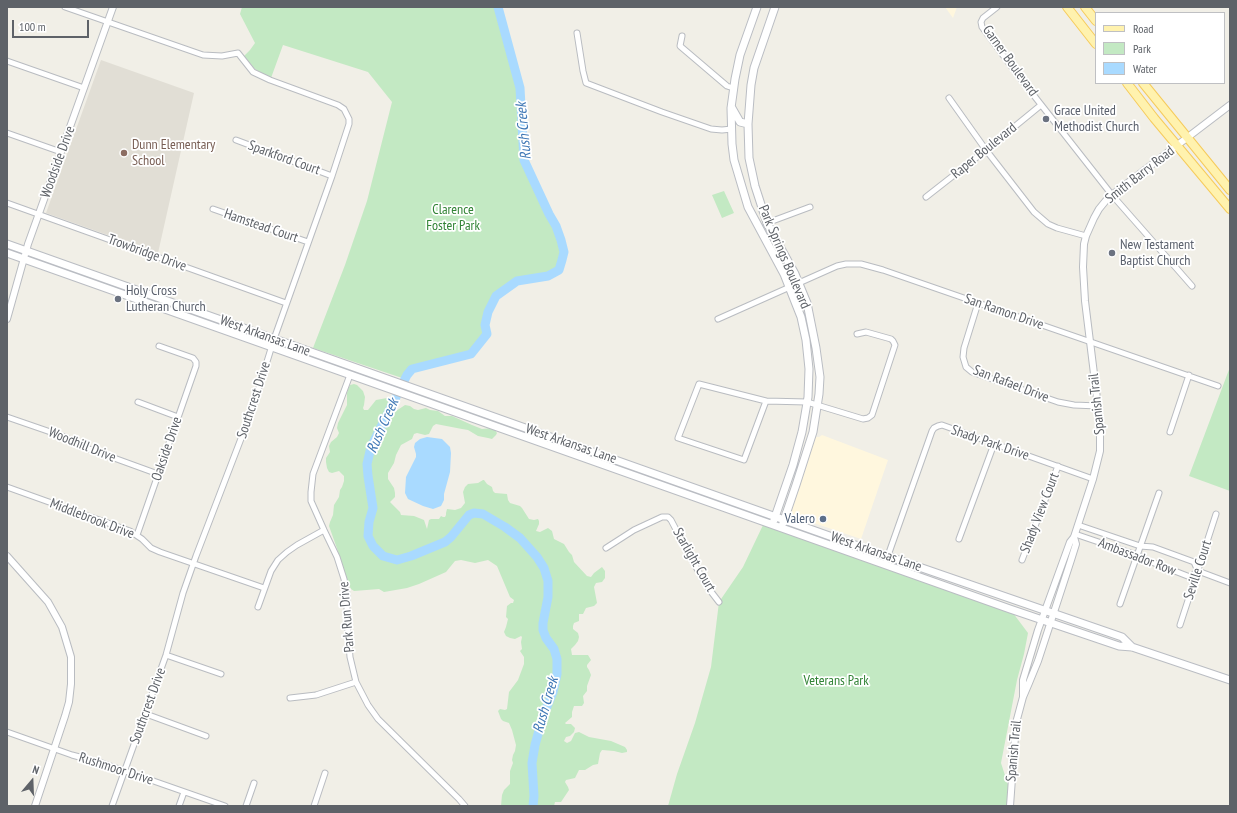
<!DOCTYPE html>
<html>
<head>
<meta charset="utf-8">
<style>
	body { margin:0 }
	#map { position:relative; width:1237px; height:813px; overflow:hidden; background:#f1efe7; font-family:"PT Sans Narrow",sans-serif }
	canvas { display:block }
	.frame { position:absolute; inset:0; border:8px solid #5e6268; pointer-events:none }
	.legend { position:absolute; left:1095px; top:12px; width:130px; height:72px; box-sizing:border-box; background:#fff; border:1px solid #bfc0c3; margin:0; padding:5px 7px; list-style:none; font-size:12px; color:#5e6268 }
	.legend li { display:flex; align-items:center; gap:8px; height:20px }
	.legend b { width:20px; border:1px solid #bfc0c3 }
	.north { position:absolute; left:12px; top:761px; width:40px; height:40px; -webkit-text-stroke:3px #fff; paint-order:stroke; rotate:19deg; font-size:11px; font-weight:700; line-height:16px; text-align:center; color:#5e6268 }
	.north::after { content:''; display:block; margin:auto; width:14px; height:18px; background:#5e6268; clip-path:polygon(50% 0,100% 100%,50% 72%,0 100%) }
	.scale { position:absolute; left:12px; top:20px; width:77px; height:18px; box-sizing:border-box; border:2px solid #5e6268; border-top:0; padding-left:5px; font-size:12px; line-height:14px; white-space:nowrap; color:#5e6268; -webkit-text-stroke:3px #fff; paint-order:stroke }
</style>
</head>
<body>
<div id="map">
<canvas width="1237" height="813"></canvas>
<div class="frame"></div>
<ul class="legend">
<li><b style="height:5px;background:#fff2ae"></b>Road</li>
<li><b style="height:11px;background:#c3e9c3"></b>Park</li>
<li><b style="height:11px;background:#a9daff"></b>Water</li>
</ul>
<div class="north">N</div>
<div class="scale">100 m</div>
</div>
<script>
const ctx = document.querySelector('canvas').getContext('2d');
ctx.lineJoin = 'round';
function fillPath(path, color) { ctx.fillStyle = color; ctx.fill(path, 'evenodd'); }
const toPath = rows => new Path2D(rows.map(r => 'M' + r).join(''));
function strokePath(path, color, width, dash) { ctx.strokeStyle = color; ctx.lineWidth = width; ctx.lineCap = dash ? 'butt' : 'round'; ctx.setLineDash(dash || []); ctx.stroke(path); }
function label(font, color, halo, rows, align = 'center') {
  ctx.font = font + ' "PT Sans Narrow",sans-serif'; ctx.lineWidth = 3.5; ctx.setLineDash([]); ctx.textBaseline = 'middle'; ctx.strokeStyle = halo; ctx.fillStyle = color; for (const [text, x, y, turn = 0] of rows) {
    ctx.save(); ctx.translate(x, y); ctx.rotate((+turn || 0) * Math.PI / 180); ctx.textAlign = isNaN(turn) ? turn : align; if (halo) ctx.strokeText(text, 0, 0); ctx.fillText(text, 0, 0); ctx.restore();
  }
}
fillPath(toPath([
	[945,7,957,7,953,18],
	[822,435,888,460,861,539,793,516,791,510,815,437,819,437]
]), '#fff7de');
fillPath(toPath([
	[101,60,194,93,158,253,46,213]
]), '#e1ded5');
fillPath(toPath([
	[242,7,498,7,520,88,524,160,549,214,556,226,561,240,564,252,559,270,548,276,517,281,496,296,488,312,485,325,487,334,471,354,412,369,405,379,313,348,345,265,367,201,392,102,368,72,283,45,271,78,255,69,244,56,250,50,255,43,240,14],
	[724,191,734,213,722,218,712,195],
	[1230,367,1230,491,1189,476],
	[354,384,357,385,363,391,365,397,364,405,363,408,364,410,368,410,376,400,387,398,391,401,394,410,396,411,405,405,410,406,414,409,418,410,426,408,430,410,438,411,445,416,452,416,472,425,482,429,492,428,495,430,497,433,496,435,492,439,488,438,478,436,468,430,462,429,436,424,433,426,429,434,425,435,417,433,414,434,412,439,401,445,396,455,394,463,388,473,388,479,394,488,395,493,395,497,390,502,400,512,401,515,414,516,424,520,427,529,429,520,431,519,439,519,441,516,443,517,445,517,446,515,446,513,447,509,455,510,461,508,465,503,463,492,465,487,468,484,478,483,483,480,484,480,487,484,492,487,493,491,495,493,507,494,508,500,510,503,520,506,522,508,529,519,534,520,538,519,539,521,539,524,536,531,540,532,548,528,552,531,554,539,564,544,569,552,572,555,574,562,587,576,591,577,594,573,602,567,605,571,605,578,602,582,596,583,594,587,597,603,594,606,586,608,583,614,579,614,579,621,574,623,573,626,573,629,578,633,579,637,578,641,575,645,571,649,572,655,588,655,591,660,587,665,587,667,589,670,591,675,587,686,587,691,583,696,584,703,582,706,574,706,572,712,572,717,565,723,566,724,571,724,575,728,574,732,570,736,566,737,564,741,567,743,571,741,575,733,579,732,589,737,611,741,625,747,627,750,627,752,622,753,614,751,602,750,600,753,598,764,593,765,585,770,579,770,575,778,566,780,565,782,568,787,569,790,561,802,555,802,554,806,501,806,502,795,504,790,510,784,510,771,513,763,512,760,513,755,515,751,516,745,512,730,509,723,503,721,501,719,498,711,500,709,505,710,507,709,509,692,518,680,524,664,524,657,520,651,522,649,521,642,522,637,521,636,515,639,510,638,506,636,504,632,506,627,508,619,506,617,507,606,511,603,513,603,514,600,510,597,497,566,488,560,475,563,461,560,455,561,446,572,419,584,407,588,384,592,379,589,354,591,351,589,346,579,340,557,329,526,330,522,333,515,334,505,339,497,340,490,342,487,344,481,344,476,339,471,332,473,329,472,327,468,326,462,326,458,330,452,329,446,331,442,337,437,339,433,337,428,338,423,347,405,347,393,348,389,350,385],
	[764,523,1010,609,1028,633,1024,654,1017,680,1001,763,1011,794,1008,806,668,806,677,774,695,723,711,667,719,602,743,567]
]), '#c3e9c3');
fillPath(toPath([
	[427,437,442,439,450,447,451,453,450,472,444,494,444,500,441,506,433,509,423,506,408,499,405,493,406,477,416,457,416,454,414,447,415,443,420,439]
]), '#a9daff');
strokePath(toPath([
	[498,7,520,88,524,160,549,214,556,226,561,240,564,252,562,260,559,270,548,276,517,281,496,296,488,312,485,325,487,334,471,354,412,369,407,375,371,447,367,464,368,476,373,508,369,522,368,536,373,546,383,556,397,560,411,556,445,542,451,537,469,515,474,513,483,514,505,527,520,538,537,557,544,568,548,581,548,597,543,623,543,630,546,638,554,649,557,659,557,674,553,692,543,716,535,745,532,763,534,796,533,806]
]), '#a9daff', 9);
const minor = toPath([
	[65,7,203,55,222,56,238,53,253,72,270,80,338,105,344,109,349,119,349,124,332,176,274,339,252,410,196,556,183,593,166,655,112,806],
	[997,7,983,18,981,22,982,27,1017,74,1112,195,1192,286],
	[577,33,583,71,586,83,662,112,711,129,722,130,732,129],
	[682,36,680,46,727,86,733,88],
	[7,61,84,88],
	[949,98,986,150,1034,212,1048,224,1057,228,1086,236],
	[7,133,61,152],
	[236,140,332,176],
	[926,197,986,150,1041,105],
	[7,203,286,303],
	[213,209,308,242],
	[767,223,810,207],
	[978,303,964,348,963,357,966,367,972,372,1058,402,1074,405,1098,406],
	[718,319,837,266,846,264,861,264,883,270,1218,386],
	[350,375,313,474,311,492,311,501,324,530,337,557,344,579,347,594,347,620,350,657,356,682,368,705,378,719,459,799,465,806],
	[699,384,766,401,744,460,678,438,699,384],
	[766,401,807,402,863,419,868,418,872,415,895,345,893,341,891,339,866,332,857,334],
	[138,402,178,417],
	[7,417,65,437,81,446,158,474],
	[1170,432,1189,375],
	[7,487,130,531,142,539,151,548,160,552,264,588],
	[1078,525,1140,546,1153,547,1194,562,1198,571,1230,583],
	[1075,534,1137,555,1149,561,1190,577,1198,571],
	[137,535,196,366,196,362,193,358,159,346],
	[959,539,994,444],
	[606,548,634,530,662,517,668,517,671,520,693,562,709,589,719,602],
	[1022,560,1058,466],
	[885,564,932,431,934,428,938,426,942,425,1093,479],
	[1120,604,1159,493],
	[258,607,271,571,278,560,287,552,297,545,324,530],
	[1180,625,1216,514],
	[166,655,221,674],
	[290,698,316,695,356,682],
	[146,714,206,736],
	[7,732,72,755,102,763,225,806],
	[179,806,184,792],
	[246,806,254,783],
	[314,806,325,773]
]);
const tertiary = toPath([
	[7,319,28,244,113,7],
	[7,556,48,602,62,627,71,657,71,684,69,702,65,716,35,806],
	[1023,697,1023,680,1038,630,1070,542,1074,537,1093,479,1100,451,1100,427,1096,390,1085,301,1083,267,1084,244,1086,236,1094,218,1099,209,1108,198,1230,105],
	[1010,806,1016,723,1023,697,1029,683,1038,661,1071,560,1076,544,1074,537]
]);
const secondary = toPath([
	[757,7,740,55,735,79,731,108,732,144,734,160,748,207,784,274,801,317,806,340,809,369,808,397,802,432,793,465,774,520],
	[775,7,754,68,751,85,748,124,749,158,755,186,767,223,795,274,807,303,816,348,820,377,819,394,813,432,796,485,783,523],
	[732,108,740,122,748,124],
	[7,244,838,539,1122,637,1132,647],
	[7,253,1010,609,1119,646,1132,647,1230,680]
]);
const primary = toPath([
	[1067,7,1096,44],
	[1085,7,1096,21],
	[1127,83,1154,118,1230,209],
	[1143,83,1230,190]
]);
strokePath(minor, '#b9bcc1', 7);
strokePath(tertiary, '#b9bcc1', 8);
strokePath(secondary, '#babdc3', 9);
strokePath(primary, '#f6cb5b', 10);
strokePath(minor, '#fff', 5);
strokePath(tertiary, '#fff', 6);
strokePath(secondary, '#fff', 7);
strokePath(primary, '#fff2ae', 8);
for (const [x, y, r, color] of [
	[1046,119,4,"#6b7280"],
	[124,153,4,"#8d6e63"],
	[1112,253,4,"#6b7280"],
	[118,299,4,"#6b7280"],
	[823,519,4,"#5c6f8a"]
]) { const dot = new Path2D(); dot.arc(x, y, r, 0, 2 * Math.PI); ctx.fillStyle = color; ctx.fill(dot); strokePath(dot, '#fff', 1.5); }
label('14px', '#5e6268', '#fff', [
	["Garner Boulevard",1010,61,54],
	["Raper Boulevard",984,151,-39],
	["Sparkford Court",284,158,20],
	["Woodside Drive",58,162,-70],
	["Smith Barry Road",1140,175,-38],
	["Hamstead Court",261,226,19],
	["Trowbridge Drive",147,253,20],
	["Park Springs Boulevard",784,257,67],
	["San Ramon Drive",1004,312,19],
	["West Arkansas Lane",265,336,20],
	["San Rafael Drive",1011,384,21],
	["Southcrest Drive",254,400,-72],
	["Spanish Trail",1097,404,-96],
	["Shady Park Drive",990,443,19],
	["West Arkansas Lane",571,444,19],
	["Woodhill Drive",82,445,22],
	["Oakside Drive",167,449,-71],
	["Shady View Court",1040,513,-69],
	["Middlebrook Drive",92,519,21],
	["West Arkansas Lane",876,552,19],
	["Ambassador Row",1137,557,21],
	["Starlight Court",694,560,60],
	["Seville Court",1198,570,-72],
	["Park Run Drive",347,617,-95],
	["Southcrest Drive",148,706,-70],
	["Spanish Trail",1014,751,-85],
	["Rushmoor Drive",116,769,18]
]);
label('14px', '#5b616d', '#fff', [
	["Grace United",1054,111],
	["Methodist Church",1054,127],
	["New Testament",1120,245],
	["Baptist Church",1120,261],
	["Holy Cross",126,291],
	["Lutheran Church",126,307]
], 'left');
label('14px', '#785e54', '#fff', [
	["Dunn Elementary",132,145],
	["School",132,161]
], 'left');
label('14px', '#318335', '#fff', [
	["Clarence",453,210],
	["Foster Park",453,226],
	["Veterans Park",836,681]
]);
label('14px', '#4e5e75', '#fff', [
	["Valero",815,519]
], 'right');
label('italic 15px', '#4179b6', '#fff', [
	["Rush Creek",524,131,-95],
	["Rush Creek",383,426,-66],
	["Rush Creek",546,705,-74]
]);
</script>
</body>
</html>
